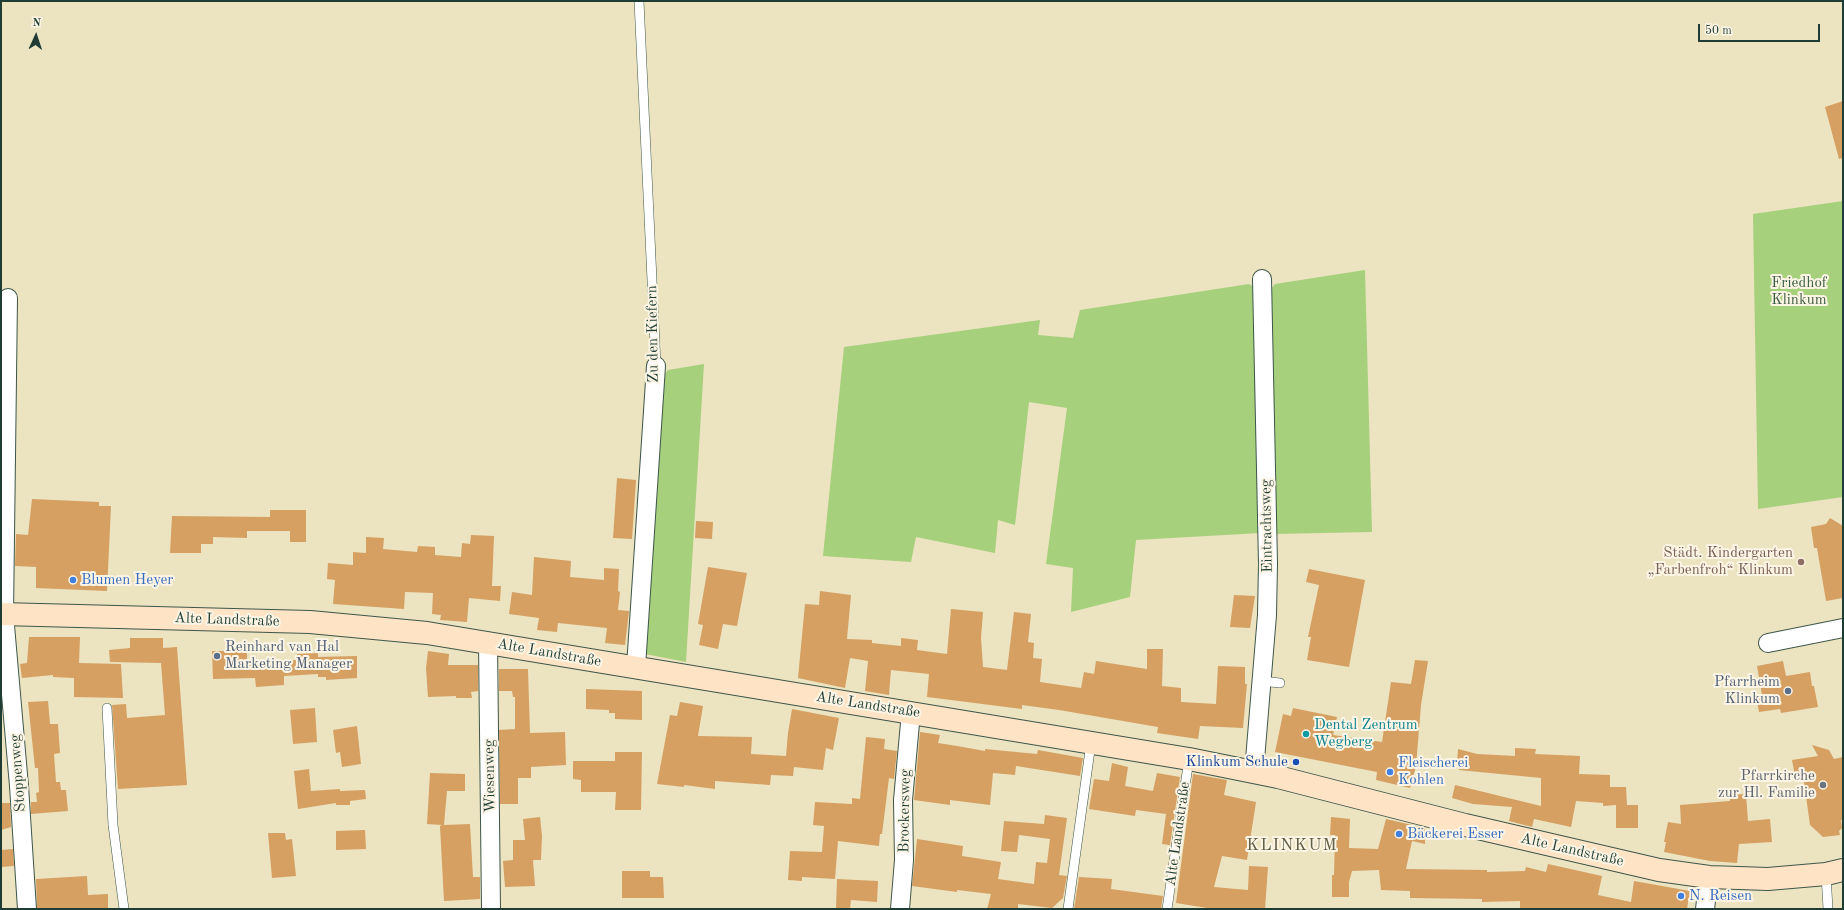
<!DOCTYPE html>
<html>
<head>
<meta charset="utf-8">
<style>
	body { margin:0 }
	#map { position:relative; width:1844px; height:910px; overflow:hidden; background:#ece3c1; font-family:"Old Standard TT",serif }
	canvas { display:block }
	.frame { position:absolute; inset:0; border:2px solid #1f3d34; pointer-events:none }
	.north { position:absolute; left:16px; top:16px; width:40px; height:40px; -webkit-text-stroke:3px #fcf5e5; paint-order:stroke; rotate:3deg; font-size:11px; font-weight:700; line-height:16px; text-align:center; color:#1f3d34 }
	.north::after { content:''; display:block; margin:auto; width:14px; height:18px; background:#1f3d34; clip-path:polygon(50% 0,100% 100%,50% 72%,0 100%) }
	.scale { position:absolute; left:1698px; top:24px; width:122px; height:18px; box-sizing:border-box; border:2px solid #1f3d34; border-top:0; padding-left:5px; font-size:12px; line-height:14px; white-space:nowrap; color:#1f3d34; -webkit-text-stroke:3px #fcf5e5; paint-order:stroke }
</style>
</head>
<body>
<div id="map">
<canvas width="1844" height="910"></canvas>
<div class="frame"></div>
<div class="north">N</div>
<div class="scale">50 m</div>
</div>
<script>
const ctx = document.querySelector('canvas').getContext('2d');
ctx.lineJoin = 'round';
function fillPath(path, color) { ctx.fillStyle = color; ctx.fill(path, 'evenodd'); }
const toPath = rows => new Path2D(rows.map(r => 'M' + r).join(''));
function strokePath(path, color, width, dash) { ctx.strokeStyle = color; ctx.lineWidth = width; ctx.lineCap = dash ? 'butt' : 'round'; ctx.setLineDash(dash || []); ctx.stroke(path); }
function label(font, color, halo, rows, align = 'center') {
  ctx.font = font + ' "Old Standard TT",serif'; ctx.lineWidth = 4; ctx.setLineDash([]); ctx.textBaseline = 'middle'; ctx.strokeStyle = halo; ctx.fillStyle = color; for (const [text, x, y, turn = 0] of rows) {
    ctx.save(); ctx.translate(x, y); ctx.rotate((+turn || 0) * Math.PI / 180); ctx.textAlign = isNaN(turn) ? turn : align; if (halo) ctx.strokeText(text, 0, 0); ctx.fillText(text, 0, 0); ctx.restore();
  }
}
fillPath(toPath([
	[1843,201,1843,497,1758,509,1753,214],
	[1365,270,1372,532,1273,534,1267,294,1275,284],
	[1249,284,1258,289,1260,533,1136,540,1130,597,1071,612,1073,568,1046,564,1067,408,1029,402,1015,525,998,520,995,553,916,537,911,562,823,556,844,347,1040,320,1038,335,1073,338,1080,310],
	[704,364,686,662,645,654,660,380,668,370]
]), '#a6d07c');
fillPath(toPath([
	[1843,101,1843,158,1839,159,1825,107],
	[617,478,636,480,632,539,613,538],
	[32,499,99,502,99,506,111,506,107,591,36,588,36,567,15,566,16,534,28,535],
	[270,510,306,510,306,542,290,542,290,531,247,531,247,538,213,537,213,544,201,544,201,553,170,553,172,516,270,517],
	[1830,518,1843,526,1843,598,1826,601,1817,548,1814,548,1811,527,1826,524],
	[696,521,713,522,712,539,695,538],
	[471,535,494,536,492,586,501,586,500,601,469,598,467,622,440,620,441,615,432,614,433,593,405,592,404,609,333,604,335,580,327,579,328,563,353,565,353,552,366,553,366,537,384,538,383,549,417,552,418,546,435,547,435,555,461,557,462,543,470,544],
	[534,557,571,561,570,577,604,580,604,568,619,569,618,591,620,592,618,610,629,611,625,645,605,643,607,628,558,623,557,632,537,630,539,618,509,614,512,592,532,595],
	[708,567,747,573,737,626,723,624,718,649,699,645,703,625,698,624],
	[1309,569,1365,580,1349,667,1307,660,1311,637,1308,637,1319,585,1306,582],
	[820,591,851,595,847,639,872,640,872,643,901,646,901,638,918,640,917,650,947,654,951,609,983,612,981,638,983,667,1007,670,1014,612,1031,614,1028,642,1034,643,1033,658,1042,659,1040,682,1081,688,1084,672,1094,674,1096,661,1147,669,1147,649,1163,649,1162,686,1181,688,1181,702,1216,704,1218,666,1245,667,1245,684,1247,684,1243,728,1200,726,1198,739,1157,733,1158,727,1059,710,1022,705,1022,709,927,697,929,674,891,670,889,695,865,691,868,661,850,658,845,688,798,678,805,604,819,605],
	[1234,595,1255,596,1250,628,1230,627],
	[29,637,80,637,79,663,121,664,123,698,74,697,74,678,53,677,53,675,22,678,20,664,27,663],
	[130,638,163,638,163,648,177,647,187,785,118,789,112,705,126,704,127,718,165,715,161,663,110,662,109,650,130,648],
	[212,651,247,651,247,663,297,660,297,654,318,653,318,657,357,656,357,678,326,680,326,677,318,677,318,674,284,676,284,685,256,687,255,678,213,679],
	[428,651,449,654,448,665,478,665,478,691,471,692,472,698,456,698,456,696,428,697,426,668],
	[1415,660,1428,661,1421,705,1416,766,1410,788,1376,780,1377,772,1275,752,1283,714,1291,716,1293,708,1337,717,1333,735,1382,742,1391,682,1411,684],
	[1783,661,1786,676,1810,672,1812,686,1814,686,1818,707,1781,713,1780,709,1759,712,1756,696,1762,695,1757,666],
	[499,669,528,669,530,733,565,732,566,765,531,767,531,778,518,778,518,804,500,804,499,730,515,729,515,697,513,697,512,691,499,691],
	[586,689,642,691,642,720,615,719,615,713,609,713,609,710,586,709],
	[48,701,50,724,58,724,60,753,54,754,56,782,60,782,61,790,66,790,68,811,31,814,31,802,37,802,36,793,39,792,38,768,35,768,28,702],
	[680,702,703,706,698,736,752,737,751,754,786,756,788,733,792,709,839,718,833,750,826,748,823,770,794,767,793,776,771,775,770,785,715,781,715,789,684,785,684,787,657,784,670,715,677,716],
	[315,708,317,742,293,744,290,710],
	[357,726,361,764,342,767,340,752,336,753,333,730],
	[920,732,940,735,938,743,957,746,985,751,985,749,1037,754,1038,750,1083,758,1080,776,1016,766,1015,775,993,773,990,805,950,800,950,805,914,800],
	[866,737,885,739,884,749,897,751,894,779,889,778,882,834,880,834,879,846,838,841,835,879,802,877,802,881,788,880,790,851,822,852,824,826,813,825,815,802,852,804,852,798,860,799],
	[1812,745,1829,750,1834,759,1843,757,1843,820,1841,820,1842,828,1839,831,1840,835,1823,837,1810,825,1803,775,1795,776,1792,760,1818,756],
	[1515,748,1536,749,1535,754,1580,756,1579,774,1610,775,1610,787,1626,787,1627,805,1638,805,1638,828,1616,828,1616,805,1603,806,1603,803,1576,801,1571,827,1534,819,1532,827,1509,821,1512,807,1473,804,1452,798,1455,785,1541,806,1541,778,1459,770,1460,765,1457,764,1458,749,1477,754,1515,756],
	[615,752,642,752,641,810,615,810,616,792,581,792,581,780,573,779,573,761,615,761],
	[1112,763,1128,767,1125,786,1153,791,1157,773,1180,777,1170,845,1162,844,1166,814,1136,810,1135,816,1089,809,1094,779,1109,781],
	[309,769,311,791,340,789,340,791,365,790,366,799,350,801,350,805,336,805,336,803,298,809,294,771],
	[430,773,465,774,465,791,447,791,444,825,470,824,473,877,480,877,480,899,444,901,440,826,442,825,427,824],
	[1193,774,1227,780,1224,795,1256,802,1247,860,1222,856,1214,887,1248,890,1249,866,1268,867,1265,909,1213,909,1176,903],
	[1746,794,1748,821,1770,819,1772,842,1739,844,1737,863,1710,861,1664,852,1666,842,1664,842,1668,822,1681,824,1680,805,1730,801,1730,795],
	[1,803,10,803,11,827,1,830],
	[1045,815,1067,818,1059,875,1067,876,1063,898,1052,908,1018,904,1018,909,987,909,991,894,957,890,957,892,912,886,917,839,963,846,962,856,1001,862,998,879,1034,884,1036,862,1047,863,1050,839,1019,835,1017,852,1001,851,1004,821,1044,824],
	[540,817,542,836,541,860,533,860,535,886,505,887,503,861,513,860,513,840,525,840,523,819],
	[1331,817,1350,819,1349,848,1378,849,1386,819,1425,828,1425,844,1412,841,1406,869,1487,870,1487,872,1525,871,1526,867,1546,872,1548,864,1602,876,1598,895,1631,902,1634,881,1690,891,1687,909,1520,909,1520,901,1482,902,1482,899,1410,898,1410,891,1381,890,1379,870,1352,871,1349,882,1349,897,1332,897,1332,875,1334,875,1335,835,1330,835],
	[365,830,366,849,336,850,336,831],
	[268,833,285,833,286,840,292,839,296,876,272,878],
	[13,849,14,866,1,867,1,850],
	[622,871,650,871,650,877,663,877,664,898,622,898],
	[87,876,88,895,108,894,108,909,37,909,36,879],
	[1079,877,1112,879,1111,889,1163,896,1161,909,1074,909],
	[837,879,878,881,877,902,851,900,850,909,836,909]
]), '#d5a062');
const lane = toPath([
	[639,1,656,366],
	[1261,681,1280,683],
	[107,708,113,825,124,909],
	[1826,874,1828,909],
	[1068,909,1091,743],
	[1167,909,1189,759]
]);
const street = toPath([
	[8,298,4,614,19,786,27,909],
	[488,642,491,909],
	[1768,643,1843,628],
	[636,667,656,366],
	[1254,772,1267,615,1268,564,1262,279],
	[900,909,904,860,903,800,911,712],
	[1705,909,1709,877]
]);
const secondary = toPath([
	[1,614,310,622,427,633,1189,759,1278,777,1465,825,1659,870,1709,877,1768,879,1826,874,1843,870]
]);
strokePath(lane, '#3e5649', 10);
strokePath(street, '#3e5649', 20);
strokePath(secondary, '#3e5649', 24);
strokePath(lane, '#fff', 9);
strokePath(street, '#fff', 18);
strokePath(secondary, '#fee4c5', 22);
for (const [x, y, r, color] of [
	[1801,562,4,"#8d6e63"],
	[73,580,4,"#3f7fe0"],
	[217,656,4,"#5c6f8a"],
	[1788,691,4,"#5c6f8a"],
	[1306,734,4,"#0f9aa8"],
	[1296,762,4,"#1a4fb4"],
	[1390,772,4,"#3f7fe0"],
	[1823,785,4,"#6b7280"],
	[1399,834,4,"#3f7fe0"],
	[1681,896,4,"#3f7fe0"]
]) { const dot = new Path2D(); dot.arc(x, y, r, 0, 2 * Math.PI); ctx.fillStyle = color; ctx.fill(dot); strokePath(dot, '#fcf5e5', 1.5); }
label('15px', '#3a5a42', '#fcf5e5', [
	["Friedhof",1799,283],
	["Klinkum",1799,300]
]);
label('15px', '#1f3d34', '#fcf5e5', [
	["Zu den Kiefern",653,334,-91],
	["Eintrachtsweg",1267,526,-91],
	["Alte Landstraße",227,620,2],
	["Alte Landstraße",549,653,10],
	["Alte Landstraße",868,705,9],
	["Stoppenweg",18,773,-94],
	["Wiesenweg",490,776,-91],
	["Brockersweg",905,811,-89],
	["Alte Landstraße",1178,834,-82],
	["Alte Landstraße",1572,850,13]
]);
label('15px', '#785e54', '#fcf5e5', [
	["Städt. Kindergarten",1793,553],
	["„Farbenfroh“ Klinkum",1793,570]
], 'right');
label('15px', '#366cbe', '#fcf5e5', [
	["Blumen Heyer",81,580],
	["Fleischerei",1398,763],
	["Kohlen",1398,780],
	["Bäckerei Esser",1407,834],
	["N. Reisen",1689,896]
], 'left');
label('15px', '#4e5e75', '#fcf5e5', [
	["Reinhard van Hal",225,647],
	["Marketing Manager",225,664],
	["Pfarrheim",1780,682,"right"],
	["Klinkum",1780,699,"right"]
], 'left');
label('15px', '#0d838f', '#fcf5e5', [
	["Dental Zentrum",1314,725],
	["Wegberg",1314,742]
], 'left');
label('15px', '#164399', '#fcf5e5', [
	["Klinkum Schule",1288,762]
], 'right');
label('15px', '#5b616d', '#fcf5e5', [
	["Pfarrkirche",1815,776],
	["zur Hl. Familie",1815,793]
], 'right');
ctx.letterSpacing = '1px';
label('17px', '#5f6044', '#fcf5e5', [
	["KLINKUM",1292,846]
]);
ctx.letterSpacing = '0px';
</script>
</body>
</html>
